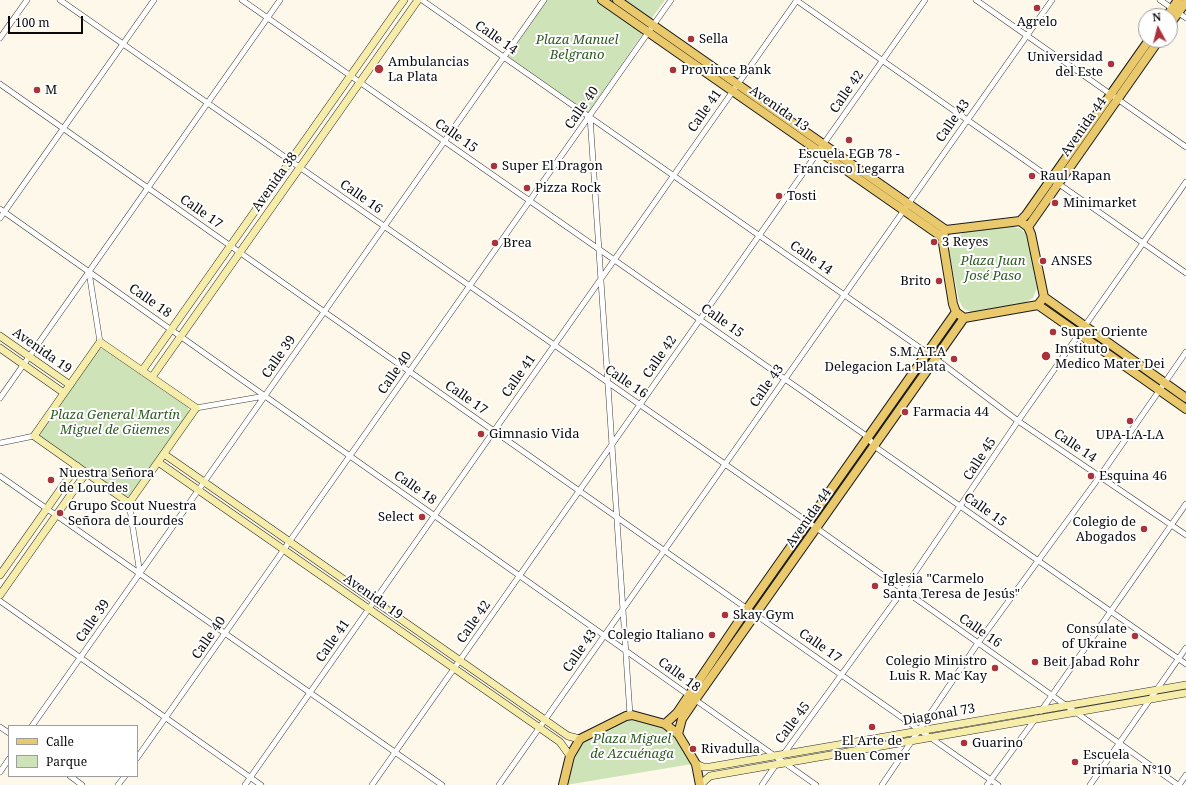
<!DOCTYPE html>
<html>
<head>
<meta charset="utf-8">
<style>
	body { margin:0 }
	#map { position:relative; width:1186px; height:785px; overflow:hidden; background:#fdf8e9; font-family:"Noto Serif",serif }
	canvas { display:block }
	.legend { position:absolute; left:8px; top:725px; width:130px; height:52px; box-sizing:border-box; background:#fff; border:1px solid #9d9d9d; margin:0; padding:5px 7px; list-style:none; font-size:12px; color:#0a0a0a }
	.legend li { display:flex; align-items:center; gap:8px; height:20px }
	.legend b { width:20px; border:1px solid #9d9d9d }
	.north { position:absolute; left:1138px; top:8px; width:40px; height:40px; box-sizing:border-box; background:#fff; border:1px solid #9d9d9d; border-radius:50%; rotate:353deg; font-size:11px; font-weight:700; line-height:16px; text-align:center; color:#0a0a0a }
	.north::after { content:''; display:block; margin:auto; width:14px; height:18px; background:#aa3239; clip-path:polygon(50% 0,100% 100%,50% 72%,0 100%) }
	.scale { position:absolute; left:8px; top:16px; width:75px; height:18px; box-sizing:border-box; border:2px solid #0a0a0a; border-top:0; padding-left:5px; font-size:12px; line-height:14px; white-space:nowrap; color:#0a0a0a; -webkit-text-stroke:3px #fff; paint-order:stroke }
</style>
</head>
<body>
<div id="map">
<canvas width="1186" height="785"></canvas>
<ul class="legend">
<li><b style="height:5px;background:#eac96c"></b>Calle</li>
<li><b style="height:11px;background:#cee3b7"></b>Parque</li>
</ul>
<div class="north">N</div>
<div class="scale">100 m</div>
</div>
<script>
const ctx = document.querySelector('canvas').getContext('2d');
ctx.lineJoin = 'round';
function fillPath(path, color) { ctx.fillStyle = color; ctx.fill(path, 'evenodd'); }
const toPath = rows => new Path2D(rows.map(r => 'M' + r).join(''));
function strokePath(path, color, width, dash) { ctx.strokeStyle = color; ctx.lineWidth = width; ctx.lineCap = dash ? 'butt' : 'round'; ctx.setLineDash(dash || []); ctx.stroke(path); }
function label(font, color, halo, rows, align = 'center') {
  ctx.font = font + ' "Noto Serif",serif'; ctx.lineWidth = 4; ctx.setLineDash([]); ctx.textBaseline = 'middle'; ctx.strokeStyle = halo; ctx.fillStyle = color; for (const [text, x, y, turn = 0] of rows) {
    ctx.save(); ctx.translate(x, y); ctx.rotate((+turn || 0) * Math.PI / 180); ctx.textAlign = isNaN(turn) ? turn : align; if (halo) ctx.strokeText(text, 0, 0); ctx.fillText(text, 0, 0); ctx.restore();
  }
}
fillPath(toPath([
	[547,0,597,0,644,32,588,113,507,56],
	[625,0,665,0,651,19],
	[1009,225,1021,229,1028,237,1037,288,1033,298,1023,304,974,313,964,309,959,301,949,251,953,240,963,233],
	[99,349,104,349,188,407,189,412,131,496,126,497,40,437,40,431],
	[634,719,666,728,673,733,692,764,566,785,575,749,581,742,625,720]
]), '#cee3b7');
const minor = toPath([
	[60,0,808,522,1178,785],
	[242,0,868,437,874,446,1186,664],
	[422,0,936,359,1018,421,1186,535],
	[796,0,1186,273],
	[976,0,1186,147],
	[1160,0,1186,18],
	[0,38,27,0],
	[0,84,998,785],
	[590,116,630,715],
	[0,209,816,785],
	[0,218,154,0],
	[89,272,100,342],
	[0,398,280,0],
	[196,408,265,396],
	[0,443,34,436],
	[0,476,442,785],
	[129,503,140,574],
	[0,601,261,785],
	[1041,711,1186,504],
	[32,726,544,0],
	[0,727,9,733],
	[783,755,903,590,1018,421,1186,182],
	[137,758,671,0],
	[0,772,9,759],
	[70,776,82,785],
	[118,785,125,776],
	[245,785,797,0],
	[372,785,925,0],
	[499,785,1052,0],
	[762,785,777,763],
	[882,785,978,643,1100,476,1186,352],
	[987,785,1036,718],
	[1090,785,1186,648],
	[1179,785,1186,775]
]);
const secondary = toPath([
	[0,336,70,385],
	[100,342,196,408,129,503,34,436,100,342],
	[0,348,64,393],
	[142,371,404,0],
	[152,377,418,0],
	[164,454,568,736,580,739],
	[158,462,560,742,570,756],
	[0,575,77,466],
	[0,595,86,473],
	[696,764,703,767,710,767,1186,685],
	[700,785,710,776,1186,693]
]);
const primary = toPath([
	[602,0,942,237],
	[617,0,946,230],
	[1167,16,1178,0],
	[1170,24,1186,2],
	[1020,221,1028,227,1031,234,1044,297,1038,305,964,318,956,312,953,304,942,237,946,230,1020,221],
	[1020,221,1026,215,1149,40],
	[1028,227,1159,40],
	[1044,297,1186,398],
	[1038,305,1186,409],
	[665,724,677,713,747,609,956,312],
	[678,734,682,719,695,700,964,318],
	[563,785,570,756,580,739,626,716,632,715,665,724,678,734,696,764,700,785]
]);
strokePath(minor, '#3d3d3d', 6);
strokePath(secondary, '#2c2c2c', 8);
strokePath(primary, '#1b1b1b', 10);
strokePath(minor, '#fff', 5);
strokePath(secondary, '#f6edaa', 7);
strokePath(primary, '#eac96c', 8);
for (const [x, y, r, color] of [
	[1037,8,4,"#aa3239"],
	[691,39,4,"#aa3239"],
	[1111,64,4,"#aa3239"],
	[379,69,5,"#aa3239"],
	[673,70,4,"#aa3239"],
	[37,90,4,"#aa3239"],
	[849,140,4,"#aa3239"],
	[494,166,4,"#aa3239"],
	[1032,176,4,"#aa3239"],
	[527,188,4,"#aa3239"],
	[779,196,4,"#aa3239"],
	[1055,203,4,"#aa3239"],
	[934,242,4,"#aa3239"],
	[495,243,4,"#aa3239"],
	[1043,261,4,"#aa3239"],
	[939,281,4,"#aa3239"],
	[1053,332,4,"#aa3239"],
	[1046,356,5,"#aa3239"],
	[954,359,4,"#aa3239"],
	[905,412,4,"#aa3239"],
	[1130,421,4,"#aa3239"],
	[481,434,4,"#aa3239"],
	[1091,476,4,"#aa3239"],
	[51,480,4,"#aa3239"],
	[60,513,4,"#aa3239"],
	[422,517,4,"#aa3239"],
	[1144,529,4,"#aa3239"],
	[875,586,4,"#aa3239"],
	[725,615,4,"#aa3239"],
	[712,635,4,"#aa3239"],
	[1135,636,4,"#aa3239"],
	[1035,662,4,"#aa3239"],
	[995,668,4,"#aa3239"],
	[872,727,4,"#aa3239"],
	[964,743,4,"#aa3239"],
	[693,749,4,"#aa3239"],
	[1075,762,4,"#aa3239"]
]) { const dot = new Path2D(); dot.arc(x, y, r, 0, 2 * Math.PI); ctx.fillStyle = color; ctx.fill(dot); strokePath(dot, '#fff', 1.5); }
label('13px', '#0a0a0a', '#fff', [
	["Agrelo",1037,22,"center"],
	["Sella",699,39],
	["Universidad",1103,57,"right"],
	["del Este",1103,72,"right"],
	["Ambulancias",388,62],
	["La Plata",388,77],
	["Province Bank",681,70],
	["M",45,90],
	["Escuela EGB 78 -",849,154,"center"],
	["Francisco Legarra",849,169,"center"],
	["Super El Dragon",502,166],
	["Raul Rapan",1040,176],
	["Pizza Rock",535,188],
	["Tosti",787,196],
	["Minimarket",1063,203],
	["3 Reyes",942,242],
	["Brea",503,243],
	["ANSES",1051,261],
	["Brito",931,281,"right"],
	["Super Oriente",1061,332],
	["Instituto",1055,349],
	["Medico Mater Dei",1055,364],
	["S.M.A.T.A",946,352,"right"],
	["Delegacion La Plata",946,367,"right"],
	["Farmacia 44",913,412],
	["Gimnasio Vida",489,434],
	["UPA-LA-LA",1130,435,"center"],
	["Nuestra Señora",59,473],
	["de Lourdes",59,488],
	["Esquina 46",1099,476],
	["Grupo Scout Nuestra",68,506],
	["Señora de Lourdes",68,521],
	["Select",414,517,"right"],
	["Colegio de",1136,522,"right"],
	["Abogados",1136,537,"right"],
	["Iglesia \"Carmelo",883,579],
	["Santa Teresa de Jesús\"",883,594],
	["Skay Gym",733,615],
	["Consulate",1127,629,"right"],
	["of Ukraine",1127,644,"right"],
	["Colegio Italiano",704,635,"right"],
	["Colegio Ministro",987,661,"right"],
	["Luis R. Mac Kay",987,676,"right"],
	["Beit Jabad Rohr",1043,662],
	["El Arte de",872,741,"center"],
	["Buen Comer",872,756,"center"],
	["Guarino",972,743],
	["Rivadulla",701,749],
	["Escuela",1083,755],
	["Primaria N°10",1083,770]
], 'left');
label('13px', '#0a0a0a', '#fff', [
	["Calle 14",496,38,35],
	["Calle 42",847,92,-55],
	["Calle 40",582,108,-55],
	["Avenida 13",779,109,35],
	["Calle 41",705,111,-55],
	["Calle 43",953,121,-55],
	["Avenida 44",1084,127,-55],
	["Calle 15",456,136,35],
	["Avenida 38",275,182,-55],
	["Calle 16",361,197,35],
	["Calle 17",201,212,35],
	["Calle 14",811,258,35],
	["Calle 18",150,301,35],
	["Calle 15",722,321,35],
	["Avenida 19",42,351,35],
	["Calle 39",279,357,-55],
	["Calle 42",660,357,-55],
	["Calle 40",395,373,-55],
	["Calle 41",519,376,-55],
	["Calle 16",626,382,34],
	["Calle 43",767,386,-55],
	["Calle 17",466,398,35],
	["Calle 14",1075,446,34],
	["Calle 45",980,459,-57],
	["Calle 18",415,488,35],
	["Calle 15",985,510,35],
	["Avenida 44",809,518,-55],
	["Avenida 19",373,597,35],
	["Calle 39",93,621,-55],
	["Calle 42",474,622,-55],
	["Calle 16",980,631,35],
	["Calle 40",209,638,-55],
	["Calle 41",333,641,-55],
	["Calle 17",820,646,35],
	["Calle 43",580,651,-55],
	["Calle 18",679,675,36],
	["Diagonal 73",939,715,-10],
	["Calle 45",793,723,-53]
]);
label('italic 13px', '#2e5922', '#fff', [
	["Plaza Manuel",577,40],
	["Belgrano",577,55],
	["Plaza Juan",993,261],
	["José Paso",993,276],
	["Plaza General Martín",115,415],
	["Miguel de Güemes",115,430],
	["Plaza Miguel",632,739],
	["de Azcuénaga",632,754]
]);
</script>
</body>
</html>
